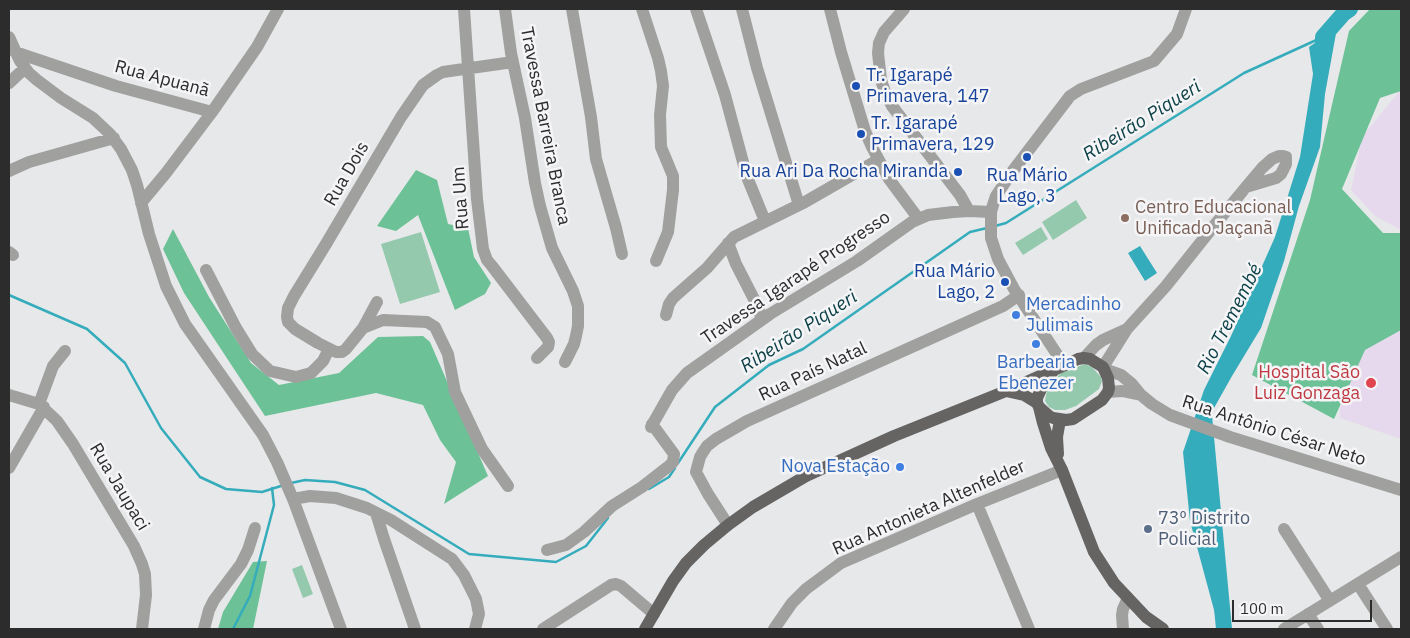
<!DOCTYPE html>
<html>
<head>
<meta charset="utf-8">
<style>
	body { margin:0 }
	#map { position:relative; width:1410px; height:638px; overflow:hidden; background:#e7e8ea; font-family:"IBM Plex Sans",sans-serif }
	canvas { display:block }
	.frame { position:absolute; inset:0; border:10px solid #2c2c2d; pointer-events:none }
	.scale { position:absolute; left:1232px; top:600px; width:140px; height:22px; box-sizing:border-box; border:2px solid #2c2c2d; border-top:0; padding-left:6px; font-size:15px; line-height:18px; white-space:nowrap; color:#2c2c2d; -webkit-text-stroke:4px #f5f5f7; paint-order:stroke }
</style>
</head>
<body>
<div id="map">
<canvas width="1410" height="638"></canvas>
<div class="frame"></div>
<div class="scale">100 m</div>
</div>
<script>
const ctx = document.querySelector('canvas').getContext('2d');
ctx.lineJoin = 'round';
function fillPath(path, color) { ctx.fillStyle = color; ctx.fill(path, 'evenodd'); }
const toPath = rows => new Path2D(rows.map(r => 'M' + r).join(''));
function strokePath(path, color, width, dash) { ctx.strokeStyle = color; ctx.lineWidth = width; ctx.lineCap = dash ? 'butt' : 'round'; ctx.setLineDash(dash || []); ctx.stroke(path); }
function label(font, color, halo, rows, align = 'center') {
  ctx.font = font + ' "IBM Plex Sans",sans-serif'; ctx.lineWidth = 5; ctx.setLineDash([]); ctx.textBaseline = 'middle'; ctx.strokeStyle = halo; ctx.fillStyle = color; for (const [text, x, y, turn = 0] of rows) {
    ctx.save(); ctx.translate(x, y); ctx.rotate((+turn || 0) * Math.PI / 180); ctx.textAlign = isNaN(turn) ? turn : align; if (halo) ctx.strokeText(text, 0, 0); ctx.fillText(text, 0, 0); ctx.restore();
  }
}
fillPath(toPath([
	[1401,89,1401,230,1375,216,1351,190,1362,137],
	[1401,313,1401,439,1340,418,1342,347]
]), '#e6d9ed');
fillPath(toPath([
	[1076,200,1087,218,1053,240,1042,222],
	[1041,227,1048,239,1023,255,1015,243],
	[421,232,440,292,400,304,381,244],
	[1085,364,1092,367,1101,377,1102,381,1099,389,1076,406,1065,410,1055,410,1049,407,1045,401,1046,395,1049,386,1061,373],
	[302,565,313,594,303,598,292,569]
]), '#95c9ad');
fillPath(toPath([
	[1370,9,1401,9,1401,91,1380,98,1342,189,1383,233,1401,233,1401,330,1365,350,1334,419,1252,375,1310,200,1349,31],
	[416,170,437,180,448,224,468,228,474,257,491,283,485,294,455,310,418,215,396,231,377,226],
	[173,229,209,297,251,363,279,385,339,373,378,337,423,336,430,342,488,476,444,504,456,462,440,440,423,405,376,393,265,416,184,293,163,249],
	[267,561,253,629,218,629,223,612,253,562]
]), '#6dc197');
fillPath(toPath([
	[1337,28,1325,94,1320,147,1299,206,1284,261,1261,328,1232,376,1209,417,1202,467,1210,546,1225,614,1226,629,1218,629,1217,621,1190,521,1183,452,1204,390,1231,336,1275,237,1300,157,1313,74,1309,47],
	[1140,246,1157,273,1145,281,1128,253]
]), '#35acbb');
strokePath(toPath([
	[995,226,1006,223,1244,73,1323,37],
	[9,295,87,329,125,363,161,428,200,477,226,489,262,492,284,485],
	[678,463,715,407,769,365,803,349,970,232,987,228],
	[291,483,305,480,335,482,365,490,469,554,556,562,586,546,608,518],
	[649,489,669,477,675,468],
	[233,629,250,596,274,505,272,488]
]), '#35acbb', 2.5);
strokePath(toPath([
	[1323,58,1323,37,1344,13,1350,9],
	[1204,416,1224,629]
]), '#35acbb', 16);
strokePath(toPath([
	[464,9,477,199,483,249,487,260,492,266,547,338,549,342,548,347,537,358],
	[505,9,511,53,525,118,535,183,540,206,552,248,573,291,578,306,578,326,576,336,574,344,565,362],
	[572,9,591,117,596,159,616,228,622,254],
	[642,9,658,58,661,71,663,86,660,115,661,147,673,176,673,190,668,232,656,261],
	[696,9,725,95,747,177,765,221],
	[742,9,757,68,799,205],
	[830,9,841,52,865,131,872,147,889,179,918,218],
	[904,9,884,32,879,43,878,53,881,80,885,92,892,106,960,195,969,211],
	[9,37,20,61,29,73,37,80,61,98,93,118,110,134,121,149,132,170,137,185,149,234,166,286,185,324,263,435,277,462,293,499,341,629],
	[15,52,116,86,212,112,257,47,278,9],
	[9,83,25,68],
	[9,171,29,162,114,138],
	[141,203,166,173,212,112],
	[728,243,736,264,756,303,762,319],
	[9,252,13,255],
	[206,270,236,328,252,354,270,371,296,377,311,373,323,361,329,349],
	[666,315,669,304,673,298,707,268,734,237,805,202,878,160],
	[363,328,377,302],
	[1084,358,1096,345,1103,340,1127,329],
	[1064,365,1014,289,998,259,991,238,991,212,993,205,996,196,1012,172,1070,96,1081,89,1154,61,1177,34,1186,9],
	[1103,367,1127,329,1166,286,1213,227,1246,187,1262,168,1272,159,1279,156,1283,156,1286,157,1286,164,1281,174,1276,178,1246,187],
	[1104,369,1121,375,1132,384,1141,395,1152,404,1170,415,1230,437,1401,490],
	[1108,392,1122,391,1141,395],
	[9,395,39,404,57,421,73,444,134,546,142,564,145,574,146,595,142,629],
	[39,404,53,366,65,351],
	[651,427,672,390,687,373,770,314,857,261,912,222,928,215,953,212,969,211,991,212],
	[9,468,44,407],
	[508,486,482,449,455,392,448,354,435,327,427,322,383,320,363,328,346,349,342,352,336,352,318,343,295,329,288,322,287,317,288,308,294,296,326,244,401,117,423,85,437,75,443,72,513,62],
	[293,499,310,496,336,498,367,508,391,520,452,559,464,575,476,599,479,614,475,629],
	[977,504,1029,629],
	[376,513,384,539,415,629],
	[728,525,708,494,696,472,700,457,703,452,707,446,716,439,747,421,1003,306,1019,295],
	[1284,529,1330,601],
	[547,550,566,545,584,532,612,506,642,487,669,466,673,462,674,454,652,424],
	[1358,584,1387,629],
	[1308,614,1318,629],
	[204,629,209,610,214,600,241,564,248,550,255,528],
	[543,629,611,585,616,584,621,586,654,614],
	[774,629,792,603,806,589,841,563,977,504,1062,470],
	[1123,629,1122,615,1123,609,1128,598],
	[1284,629,1401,557]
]), '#a0a09f', 12);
strokePath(toPath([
	[1006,391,1024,395,1037,403],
	[1039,407,1043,423,1051,448,1062,470,1094,552,1114,583,1146,617,1163,629],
	[1058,454,1057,437,1060,420],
	[645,629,673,581,686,563,704,545,728,525,753,507,806,476,894,436,1006,391,1031,380,1072,362,1078,359,1084,358,1090,359,1103,367,1108,378,1109,388,1108,392,1102,400,1073,419,1066,420,1053,418,1049,416,1039,407,1037,403,1037,398,1043,385,1054,370]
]), '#656463', 12);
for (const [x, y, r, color] of [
	[856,86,5,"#1a4fb4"],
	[861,134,5,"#1a4fb4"],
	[1027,157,5,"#1a4fb4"],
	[958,172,5,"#1a4fb4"],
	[1125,218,5,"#8d6e63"],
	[1005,282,5,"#1a4fb4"],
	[1016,315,5,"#3f7fe0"],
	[1036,344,5,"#3f7fe0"],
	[1371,383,6,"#e0444e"],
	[900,467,5,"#3f7fe0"],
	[1148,529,5,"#5c6f8a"]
]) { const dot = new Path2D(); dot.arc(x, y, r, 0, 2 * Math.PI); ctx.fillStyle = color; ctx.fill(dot); strokePath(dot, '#f5f5f7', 2); }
label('18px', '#164399', '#f5f5f7', [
	["Tr. Igarapé",866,76],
	["Primavera, 147",866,97],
	["Tr. Igarapé",871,124],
	["Primavera, 129",871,145],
	["Rua Ari Da Rocha Miranda",948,172,"right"],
	["Rua Mário",1027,176,"center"],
	["Lago, 3",1027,197,"center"],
	["Rua Mário",995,272,"right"],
	["Lago, 2",995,293,"right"]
], 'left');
label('18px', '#2c2c2d', '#f5f5f7', [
	["Rua Apuanã",162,79,15],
	["Travessa Barreira Branca",545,126,79],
	["Rua Dois",347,174,-60],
	["Rua Um",461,198,-94],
	["Travessa Igarapé Progresso",796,278,-34],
	["Rua País Natal",813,372,-25],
	["Rua Antônio César Neto",1274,431,18],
	["Rua Jaupaci",119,487,59],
	["Rua Antonieta Altenfelder",929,508,-24]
]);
label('18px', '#785e54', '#f5f5f7', [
	["Centro Educacional",1135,208],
	["Unificado Jaçanã",1135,229]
], 'left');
label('18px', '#366cbe', '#f5f5f7', [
	["Mercadinho",1026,305],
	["Julimais",1026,326],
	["Barbearia",1036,363,"center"],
	["Ebenezer",1036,384,"center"],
	["Nova Estação",890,467,"right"]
], 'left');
label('18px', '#be3a42', '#f5f5f7', [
	["Hospital São",1360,373],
	["Luiz Gonzaga",1360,394]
], 'right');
label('18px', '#4e5e75', '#f5f5f7', [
	["73º Distrito",1158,519],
	["Policial",1158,540]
], 'left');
label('italic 19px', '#0c4147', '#f5f5f7', [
	["Ribeirão Piqueri",1142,121,-32],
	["Rio Tremembé",1230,319,-63],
	["Ribeirão Piqueri",799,332,-33]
]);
</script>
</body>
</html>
